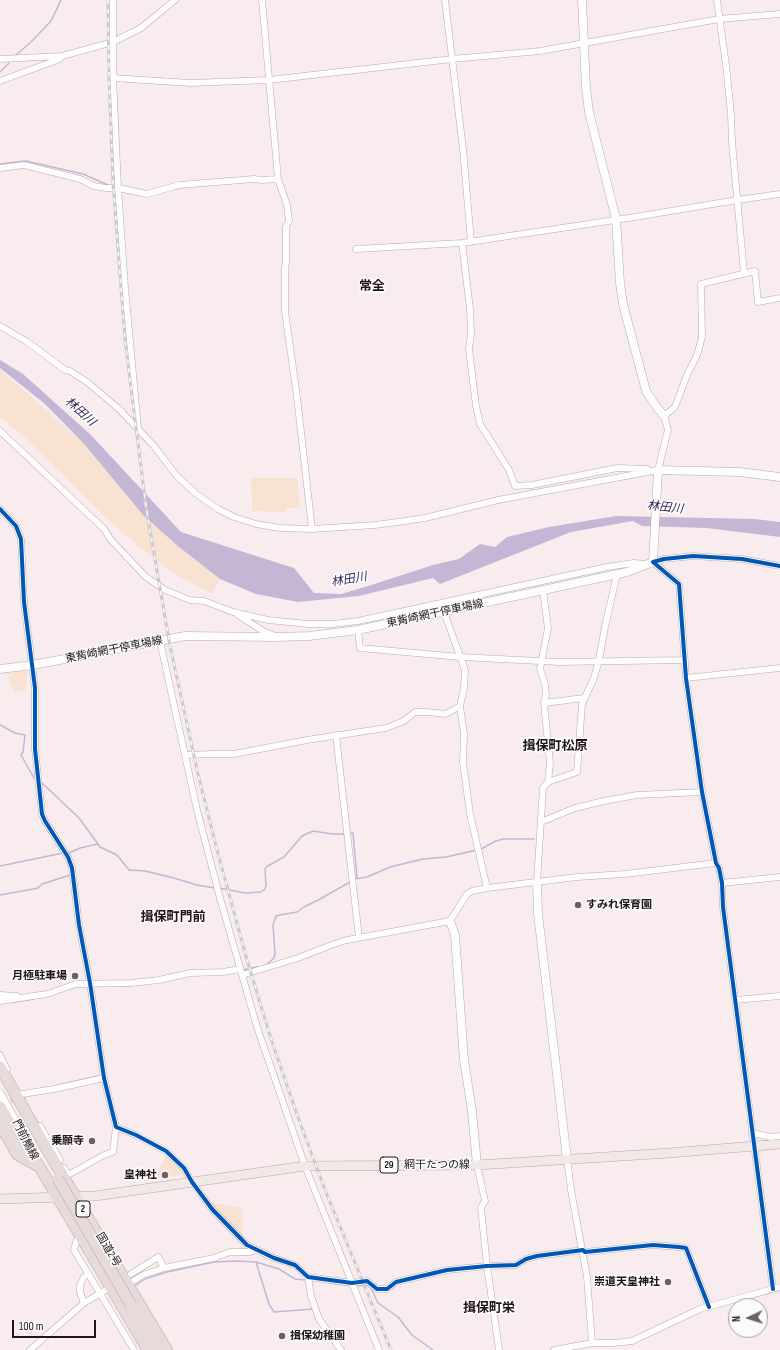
<!DOCTYPE html>
<html>
<head>
<meta charset="utf-8">
<style>
	body { margin:0 }
	#map { position:relative; width:780px; height:1350px; overflow:hidden; background:#f9ecee; font-family:"Sofia Sans Condensed",sans-serif }
	canvas { display:block }
	.north { position:absolute; left:728px; top:1298px; width:40px; height:40px; box-sizing:border-box; background:#fbfbfb; border:1px solid #a49fa0; border-radius:50%; rotate:266deg; font-size:11px; font-weight:700; line-height:16px; text-align:center; color:#221518 }
	.north::after { content:''; display:block; margin:auto; width:14px; height:18px; background:#6d6063; clip-path:polygon(50% 0,100% 100%,50% 72%,0 100%) }
	.scale { position:absolute; left:12px; top:1320px; width:84px; height:18px; box-sizing:border-box; border:2px solid #221518; border-top:0; padding-left:5px; font-size:12px; line-height:14px; white-space:nowrap; color:#221518; -webkit-text-stroke:3px #fbfbfb; paint-order:stroke }
</style>
</head>
<body>
<div id="map">
<canvas width="780" height="1350"></canvas>
<div class="north">N</div>
<div class="scale">100 m</div>
</div>
<script>
const ctx = document.querySelector('canvas').getContext('2d');
ctx.lineJoin = 'round';
function fillPath(path, color) { ctx.fillStyle = color; ctx.fill(path, 'evenodd'); }
const toPath = rows => new Path2D(rows.map(r => 'M' + r).join(''));
function strokePath(path, color, width, dash) { ctx.strokeStyle = color; ctx.lineWidth = width; ctx.lineCap = dash ? 'butt' : 'round'; ctx.setLineDash(dash || []); ctx.stroke(path); }
function label(font, color, halo, rows, align = 'center') {
  ctx.font = font + ' "Sofia Sans Condensed","Noto Sans JP",sans-serif'; ctx.lineWidth = 3.5; ctx.setLineDash([]); ctx.textBaseline = 'middle'; ctx.strokeStyle = halo; ctx.fillStyle = color; for (const [text, x, y, turn = 0] of rows) {
    ctx.save(); ctx.translate(x, y); ctx.rotate((+turn || 0) * Math.PI / 180); ctx.textAlign = isNaN(turn) ? turn : align; if (halo) ctx.strokeText(text, 0, 0); ctx.fillText(text, 0, 0); ctx.restore();
  }
}
fillPath(toPath([
	[0,369,85,445,143,515,179,547,220,579,212,594,173,573,137,545,105,517,30,442,5,421,0,418],
	[251,478,297,478,300,507,286,508,286,512,252,511],
	[27,670,26,690,14,692,7,673],
	[166,1155,184,1172,182,1175,159,1178,156,1176],
	[209,1202,242,1208,243,1238]
]), '#f8e2d1');
fillPath(toPath([
	[0,360,23,374,91,435,181,532,294,568,314,593,341,594,365,587,433,565,459,559,480,544,495,547,507,537,549,527,616,516,755,519,780,522,780,537,706,528,642,526,633,521,571,532,440,584,433,578,359,596,298,602,256,594,220,579,179,547,143,515,85,445,45,404,0,368]
]), '#c4b7d6');
strokePath(toPath([
	[16,55,32,41,51,21,61,0],
	[0,72,9,63],
	[0,164,26,161,83,174,108,185],
	[174,189,178,189],
	[0,725,15,733,25,735,23,752,21,755,34,778],
	[42,783,79,818,98,844],
	[350,834,353,833,357,878],
	[481,849,496,841,503,839,534,839],
	[69,853,80,848,98,844,100,847,117,855,129,870,145,871,174,878,197,885,215,888],
	[0,866,63,853],
	[355,879,367,877,390,867,423,859,446,857,477,850],
	[219,888,245,893,261,892,265,889,266,885,265,869,266,867,284,857,302,836,313,831,332,834,346,834],
	[0,895,33,889,38,888,42,884,70,875],
	[266,965,274,958,275,954,273,925,276,916,280,915,297,912,304,907,320,899,350,882],
	[243,970,257,967],
	[15,1002,33,999],
	[59,1085,98,1076],
	[256,1262,269,1304,274,1312,313,1309,313,1310],
	[330,1283,352,1286],
	[136,1285,145,1279,167,1272,214,1262,237,1261,256,1262,279,1269,295,1279,306,1280],
	[356,1286,367,1285,371,1288,378,1303,398,1317,412,1335,433,1350]
]), '#c4b7d6', 1.5);
strokePath(toPath([
	[2,1102,26,1097]
]), '#d9ccce', 6, [6, 3]);
const street = toPath([
	[113,0,113,78,118,188,125,288,138,428],
	[262,0,278,179,287,205,289,221,286,227,286,263,285,267,285,311,297,397,312,529],
	[445,0,463,149,471,242],
	[717,0,726,65,731,114,732,142,744,273],
	[0,59,62,56,113,42,141,28,175,0],
	[113,78,190,83,269,80,452,59,540,51,719,19,780,14],
	[0,81,60,59,61,57],
	[0,168,24,165,80,179,94,186,106,188,118,188,147,194,179,185,254,179,262,180,278,179],
	[462,243,470,309,471,334,469,349,476,406,480,424,509,470,515,486,532,485,617,468,647,469],
	[356,249,462,243,635,217,737,200,780,194],
	[0,326,26,341,65,370,70,371,87,382,119,409,154,446,176,475,195,493,218,509,234,517,256,524,280,528,312,529,375,525,398,522,425,518,498,500,658,470],
	[0,431,104,529,111,540,146,577,165,590,190,600,204,601,233,612,268,620,308,624,333,624,358,621,607,567,634,563,646,564],
	[658,470,668,430,664,416,675,407,687,375,697,355,702,337,701,284,755,271,758,302,780,298],
	[0,509,16,526,21,539,24,602,35,688,35,749,42,814,45,821,68,857,72,868,79,925,90,983,104,1078,116,1127,136,1135,166,1151,184,1168,192,1182,212,1209,247,1245,274,1258,295,1265,308,1277,352,1283,367,1281,377,1289,387,1289,396,1282,447,1270,487,1266,516,1265,526,1259,537,1256,583,1250,585,1252,653,1245,679,1247,686,1248,709,1307],
	[444,612,465,670,464,688,460,706,464,734,463,762,470,814,487,888],
	[238,615,263,631,275,636],
	[358,630,360,648,460,657,559,662,685,660],
	[160,641,197,810,220,898,257,1027,305,1166,379,1350],
	[686,678,780,668],
	[544,703,584,698],
	[336,735,359,938],
	[185,755,215,754,234,754,307,740,386,728,404,721,415,712,427,712,446,714,460,706],
	[548,782,577,772,582,704,594,678,599,660,605,627,617,574],
	[541,822,575,808,604,801,637,795,702,792],
	[537,882,543,788,548,782,550,763,544,703,546,694,545,684,540,669,548,628,543,591],
	[722,883,780,877],
	[242,975,298,958,334,944,347,940,450,921,467,894,472,891,487,888,577,877,625,874,716,863],
	[0,995,17,996],
	[735,1000,780,996],
	[0,1001,47,994,76,984,131,983,159,980,190,973,223,972,240,969],
	[0,1055,7,1070],
	[16,1095,54,1089,104,1078],
	[40,1126,60,1160],
	[752,1133,771,1137,780,1136],
	[567,1159,571,1190,587,1277,592,1343],
	[477,1165,485,1201,481,1208,487,1266,495,1321,499,1350],
	[64,1168,68,1174,70,1174,104,1155,113,1152,116,1127],
	[80,1235,76,1242,74,1250,134,1350],
	[131,1274,158,1257,164,1268],
	[308,1277,311,1296,319,1319,341,1350],
	[128,1284,143,1275,164,1268,214,1258,230,1252,249,1252,257,1250],
	[773,1289,723,907,722,883,719,868,716,863,702,792,686,678,679,584,653,562,664,559,693,556,742,559,780,566],
	[84,1303,80,1292,80,1285,84,1277],
	[30,1350,84,1303,111,1287],
	[554,1350,592,1343,614,1343,632,1341,700,1309,780,1287]
]);
const secondary = toPath([
	[582,0,586,88,589,112,616,219,620,283,623,304,646,391,656,406,664,416],
	[0,669,33,665,185,636,277,637,309,636,358,630,627,572,653,562,658,470,740,472,780,477],
	[537,882,538,914,567,1159],
	[450,921,455,935,464,1060,472,1111,477,1165],
	[0,1094,30,1147]
]);
const primary = toPath([
	[0,1199,95,1196,305,1166,477,1165,669,1153,780,1144]
]);
const highway = toPath([
	[0,1067,45,1146,167,1350],
	[0,1107,16,1134,39,1166,148,1350],
	[0,1124,17,1154,23,1158,38,1166],
	[131,1305,158,1350]
]);
strokePath(street, '#b8abad', 7);
strokePath(secondary, '#b8abad', 9);
strokePath(primary, '#b8a8a6', 10);
strokePath(highway, '#b8a8a6', 12);
strokePath(street, '#fefcfc', 6);
strokePath(secondary, '#fefcfc', 8);
strokePath(primary, '#f0e9e7', 9);
strokePath(highway, '#e6dbda', 11);
const rail = toPath([
	[108,0,109,77,113,183,125,339,146,507,170,646,198,774,216,846,247,960,272,1042,299,1120,327,1195,391,1350]
]);
strokePath(rail, '#cec9ca', 3);
strokePath(rail, '#fbfbfb', 1.5, [4.5]);
const highwayBridge = toPath([
	[58,1179,131,1305]
]);
strokePath(highwayBridge, '#b8a8a6', 12, []);
strokePath(highwayBridge, '#e6dbda', 11);
strokePath(toPath([
	[0,509,16,526,21,539,24,602,35,688,35,749,42,814,45,821,68,857,72,868,79,925,90,983,104,1078,116,1127,136,1135,166,1151,184,1168,192,1182,212,1209,247,1245,274,1258,295,1265,308,1277,352,1283,367,1281,377,1289,387,1289,396,1282,447,1270,487,1266,516,1265,526,1259,537,1256,583,1250,585,1252,653,1245,679,1247,686,1248,709,1307],
	[773,1289,723,907,722,883,719,868,716,863,702,792,686,678,679,584,653,562,664,559,693,556,742,559,780,566]
]), '#0057b8', 4);
for (const [x, y, r, color] of [
	[578,905,4,"#6d6063"],
	[75,976,4,"#6d6063"],
	[92,1141,4,"#6d6063"],
	[165,1175,4,"#6d6063"],
	[668,1282,4,"#6d6063"],
	[282,1336,4,"#6d6063"]
]) { const dot = new Path2D(); dot.arc(x, y, r, 0, 2 * Math.PI); ctx.fillStyle = color; ctx.fill(dot); strokePath(dot, '#fbfbfb', 1.5); }
for (const [x, y, w] of [
	[389,1165,18],
	[83,1209,14]
]) { const box = new Path2D(); box.roundRect(x - w / 2, y - 8, w, 16, 3); ctx.fillStyle = '#fbfbfb'; ctx.fill(box); strokePath(box, '#221518', 1); }
label('bold 10px', '#221518', null, [
	["29",389,1165],
	["2",83,1209]
]);
label('11px', '#221518', '#fbfbfb', [
	["東觜崎網干停車場線",435,614,-12],
	["東觜崎網干停車場線",114,650,-11],
	["門前鵤線",25,1140,63],
	["網干たつの線",437,1165],
	["国道2号",108,1250,59]
]);
label('bold 11px', '#221518', '#fbfbfb', [
	["すみれ保育園",586,905,"left"],
	["月極駐車場",67,976],
	["乗願寺",84,1141],
	["皇神社",157,1175],
	["崇道天皇神社",660,1282],
	["揖保幼稚園",290,1336,"left"]
], 'right');
label('italic 12px', '#341e54', '#fbfbfb', [
	["林田川",80,412,42],
	["林田川",665,508,6],
	["林田川",349,580,-10]
]);
label('bold 13px', '#221518', '#fbfbfb', [
	["常全",372,287],
	["揖保町松原",555,747],
	["揖保町門前",173,918],
	["揖保町栄",489,1309]
]);
</script>
</body>
</html>
